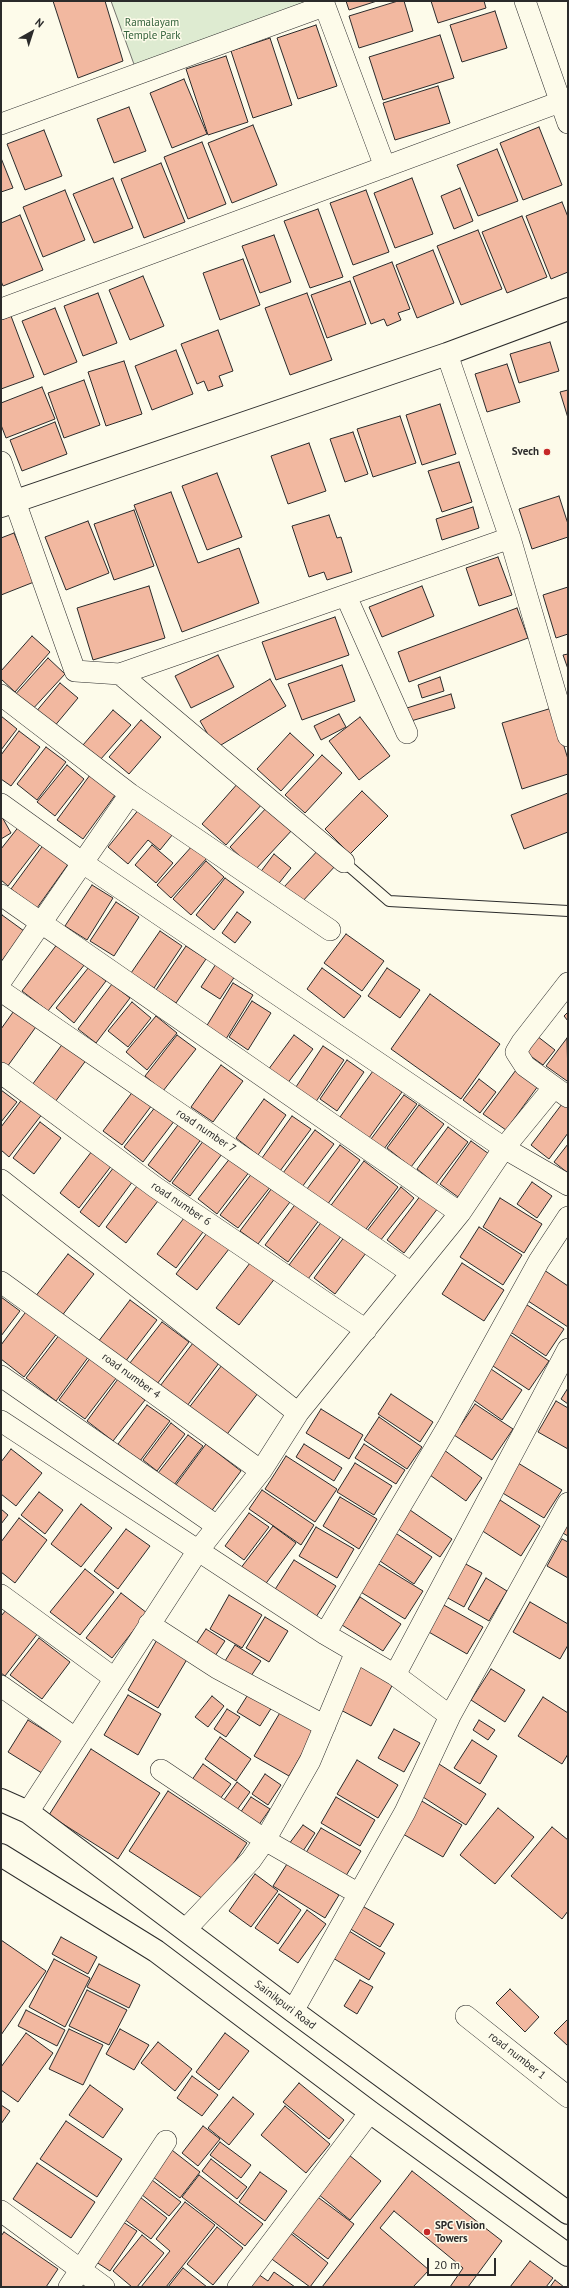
<!DOCTYPE html>
<html>
<head>
<meta charset="utf-8">
<style>
	body { margin:0 }
	#map { position:relative; width:569px; height:2288px; overflow:hidden; background:#fdfbea; font-family:"PT Sans",sans-serif }
	canvas { display:block }
	.frame { position:absolute; inset:0; border:2px solid #2b2b2b; pointer-events:none }
	.north { position:absolute; left:12px; top:12px; width:40px; height:40px; -webkit-text-stroke:3px #fdfbea; paint-order:stroke; rotate:39deg; font-size:11px; font-weight:700; line-height:16px; text-align:center; color:#2b2b2b }
	.north::after { content:''; display:block; margin:auto; width:14px; height:18px; background:#2b2b2b; clip-path:polygon(50% 0,100% 100%,50% 72%,0 100%) }
	.scale { position:absolute; left:427px; top:2258px; width:69px; height:18px; box-sizing:border-box; border:2px solid #2b2b2b; border-top:0; padding-left:5px; font-size:12px; line-height:14px; white-space:nowrap; color:#2b2b2b; -webkit-text-stroke:3px #fdfbea; paint-order:stroke }
</style>
</head>
<body>
<div id="map">
<canvas width="569" height="2288"></canvas>
<div class="frame"></div>
<div class="north">N</div>
<div class="scale">20 m</div>
</div>
<script>
const ctx = document.querySelector('canvas').getContext('2d');
ctx.lineJoin = 'round';
function fillPath(path, color) { ctx.fillStyle = color; ctx.fill(path, 'evenodd'); }
const toPath = rows => new Path2D(rows.map(r => 'M' + r).join(''));
function strokePath(path, color, width, dash) { ctx.strokeStyle = color; ctx.lineWidth = width; ctx.lineCap = dash ? 'butt' : 'round'; ctx.setLineDash(dash || []); ctx.stroke(path); }
function label(font, color, halo, rows, align = 'center') {
  ctx.font = font + ' "PT Sans",sans-serif'; ctx.lineWidth = 3; ctx.setLineDash([]); ctx.textBaseline = 'middle'; ctx.strokeStyle = halo; ctx.fillStyle = color; for (const [text, x, y, turn = 0] of rows) {
    ctx.save(); ctx.translate(x, y); ctx.rotate((+turn || 0) * Math.PI / 180); ctx.textAlign = isNaN(turn) ? turn : align; if (halo) ctx.strokeText(text, 0, 0); ctx.fillText(text, 0, 0); ctx.restore();
  }
}
const green = toPath([
	[111,1,311,1,135,67,111,1]
]);
fillPath(green, '#deebd1');
strokePath(green, '#74746e', 1);
const building = toPath([
	[53,1,105,1,123,61,78,78,53,1],
	[346,1,377,1,349,10,346,1],
	[398,1,404,1,413,31,359,48,349,16,398,1],
	[431,1,484,1,486,8,438,23,431,1],
	[495,11,507,48,462,62,450,25,495,11],
	[316,25,337,86,298,99,277,38,316,25],
	[440,35,454,78,383,100,369,57,440,35],
	[270,38,292,105,253,118,231,51,270,38],
	[226,56,248,122,208,135,186,69,226,56],
	[184,79,207,134,172,148,150,93,184,79],
	[438,86,450,123,395,140,383,103,438,86],
	[129,107,146,151,114,163,97,119,129,107],
	[253,125,277,185,232,203,208,143,253,125],
	[539,127,562,185,523,200,500,143,539,127],
	[44,130,62,176,25,190,7,144,44,130],
	[202,142,226,204,188,219,164,157,202,142],
	[497,149,518,201,478,216,457,165,497,149],
	[1,158,13,188,1,192,1,158],
	[161,163,185,222,144,238,121,179,161,163],
	[113,178,133,228,94,243,73,194,113,178],
	[412,178,433,234,395,248,374,193,412,178],
	[460,188,473,221,454,229,441,196,460,188],
	[65,190,85,240,43,257,23,207,65,190],
	[366,190,389,252,353,265,330,203,366,190],
	[562,202,568,217,568,272,551,279,526,216,562,202],
	[318,209,343,277,310,288,284,221,318,209],
	[20,215,43,270,3,286,1,281,1,223,20,215],
	[522,216,547,277,507,293,482,232,522,216],
	[478,230,502,289,461,305,437,246,478,230],
	[274,235,291,282,260,293,242,246,274,235],
	[433,250,454,303,417,318,396,265,433,250],
	[243,259,260,305,220,320,203,273,243,259],
	[392,262,410,309,398,313,401,320,387,326,384,319,371,324,353,277,392,262],
	[143,276,164,326,130,340,109,290,143,276],
	[350,281,366,324,327,338,311,295,350,281],
	[98,293,117,343,83,356,64,306,98,293],
	[307,293,332,360,290,375,265,308,307,293],
	[55,308,77,362,44,375,22,321,55,308],
	[11,316,34,377,1,389,1,320,11,316],
	[218,330,233,371,219,376,223,386,208,391,204,381,197,384,181,344,218,330],
	[550,342,559,371,519,383,510,354,550,342],
	[176,350,193,394,152,410,135,366,176,350],
	[124,361,142,414,106,426,88,372,124,361],
	[507,364,520,402,487,412,475,374,507,364],
	[84,380,100,425,64,438,48,393,84,380],
	[42,387,55,419,6,438,1,425,1,403,42,387],
	[568,390,568,418,560,392,568,390],
	[440,404,456,454,422,465,406,415,440,404],
	[400,416,416,463,373,477,357,429,400,416],
	[55,422,67,454,22,471,10,440,55,422],
	[353,432,368,474,345,482,330,439,353,432],
	[309,443,326,491,288,504,271,456,309,443],
	[459,462,472,502,442,512,428,471,459,462],
	[217,473,242,537,207,550,182,486,217,473],
	[171,492,198,563,239,548,259,603,182,632,134,505,171,492],
	[559,496,568,524,568,537,532,549,519,509,559,496],
	[473,507,479,528,442,540,436,519,473,507],
	[134,510,154,566,114,580,94,524,134,510],
	[329,515,337,538,341,537,352,572,327,580,324,572,309,577,292,526,329,515],
	[88,521,109,573,66,590,45,537,88,521],
	[14,533,34,582,1,595,1,538,14,533],
	[498,557,512,595,479,606,466,568,498,557],
	[149,586,165,638,93,660,77,608,149,586],
	[422,586,434,616,382,637,369,607,422,586],
	[568,587,568,634,556,638,543,595,568,587],
	[517,608,528,638,409,682,398,652,517,608],
	[335,617,349,655,276,680,262,642,335,617],
	[32,636,50,652,15,692,1,679,1,671,32,636],
	[568,654,568,669,563,655,568,654],
	[218,655,234,687,191,708,175,676,218,655],
	[48,658,65,674,30,712,13,697,48,658],
	[342,665,355,701,302,720,288,684,342,665],
	[440,677,444,691,422,698,418,685,440,677],
	[270,679,286,706,216,748,200,721,270,679],
	[60,683,78,698,53,728,35,713,60,683],
	[451,694,455,708,411,721,407,708,451,694],
	[552,708,568,759,568,774,522,789,502,723,552,708],
	[113,710,131,725,100,760,83,745,113,710],
	[339,714,346,727,321,740,314,726,339,714],
	[1,716,17,729,1,750,1,716],
	[360,717,390,756,359,780,329,741,360,717],
	[141,720,161,737,129,774,109,757,141,720],
	[19,731,40,747,11,786,1,779,1,755,19,731],
	[290,733,314,755,281,791,257,769,290,733],
	[46,747,66,762,37,800,17,784,46,747],
	[322,755,342,773,305,813,285,795,322,755],
	[67,765,84,779,55,816,37,802,67,765],
	[90,775,116,794,83,839,57,820,90,775],
	[239,782,263,803,226,845,202,824,239,782],
	[362,791,388,816,350,854,325,829,362,791],
	[568,793,568,832,524,849,511,815,568,793],
	[268,806,293,829,255,870,230,847,268,806],
	[140,808,173,834,160,850,148,840,128,864,108,847,140,808],
	[1,815,11,833,1,839,1,815],
	[20,825,42,842,8,886,1,880,1,849,20,825],
	[44,844,69,863,37,908,11,889,44,844],
	[152,845,173,863,156,883,135,865,152,845],
	[193,845,207,858,171,898,157,885,193,845],
	[320,848,337,864,301,903,284,887,320,848],
	[274,854,291,868,276,887,259,874,274,854],
	[206,861,224,877,191,915,173,899,206,861],
	[225,878,244,892,214,930,196,915,225,878],
	[92,885,113,898,87,940,65,926,92,885],
	[116,902,139,917,114,956,90,941,116,902],
	[237,912,251,922,235,943,222,933,237,912],
	[2,915,24,931,1,962,1,917,2,915],
	[160,931,182,946,154,988,131,973,160,931],
	[346,934,384,961,362,991,324,963,346,934],
	[58,943,85,964,48,1011,22,991,58,943],
	[186,946,206,959,176,1003,156,990,186,946],
	[216,964,235,976,220,999,201,987,216,964],
	[89,967,106,981,74,1023,56,1008,89,967],
	[322,968,361,996,344,1018,307,989,322,968],
	[387,968,420,990,400,1018,368,996,387,968],
	[233,983,253,995,226,1039,206,1027,233,983],
	[112,984,130,998,96,1043,78,1029,112,984],
	[430,994,500,1044,461,1099,391,1049,430,994],
	[252,1001,271,1013,248,1050,229,1037,252,1001],
	[132,1002,151,1018,128,1047,108,1031,132,1002],
	[16,1008,38,1024,7,1067,1,1062,1,1029,16,1008],
	[568,1012,568,1021,564,1016,568,1012],
	[156,1016,177,1033,147,1070,126,1052,156,1016],
	[177,1035,196,1049,163,1091,145,1076,177,1035],
	[294,1035,313,1049,287,1084,268,1070,294,1035],
	[537,1036,555,1050,543,1065,525,1052,537,1036],
	[567,1038,568,1079,567,1081,546,1066,567,1038],
	[64,1042,87,1059,55,1102,32,1085,64,1042],
	[323,1046,344,1060,315,1103,294,1090,323,1046],
	[347,1060,364,1072,337,1111,320,1099,347,1060],
	[221,1065,243,1081,213,1122,191,1107,221,1065],
	[516,1070,538,1086,506,1130,483,1114,516,1070],
	[373,1071,402,1092,369,1138,340,1117,373,1071],
	[479,1079,496,1092,480,1113,463,1100,479,1079],
	[1,1090,17,1102,1,1122,1,1090],
	[134,1090,152,1105,122,1145,103,1131,134,1090],
	[404,1095,417,1104,384,1149,371,1139,404,1095],
	[23,1098,43,1113,9,1157,1,1150,1,1127,23,1098],
	[264,1099,286,1115,258,1155,236,1138,264,1099],
	[562,1104,568,1108,568,1133,549,1159,531,1145,562,1104],
	[419,1105,444,1124,411,1167,387,1148,419,1105],
	[156,1106,175,1120,143,1162,124,1147,156,1106],
	[292,1116,311,1129,280,1171,262,1158,292,1116],
	[181,1121,202,1138,170,1182,148,1165,181,1121],
	[40,1122,61,1138,34,1174,13,1158,40,1122],
	[448,1127,468,1142,436,1184,417,1169,448,1127],
	[315,1130,334,1144,302,1187,283,1173,315,1130],
	[204,1140,222,1154,190,1196,172,1183,204,1140],
	[471,1141,489,1154,458,1197,440,1184,471,1141],
	[568,1144,568,1173,554,1162,568,1144],
	[340,1145,360,1160,327,1205,307,1189,340,1145],
	[92,1151,112,1165,79,1208,60,1193,92,1151],
	[231,1157,250,1171,217,1214,198,1199,231,1157],
	[364,1161,398,1187,363,1233,329,1208,364,1161],
	[114,1167,133,1181,99,1227,80,1212,114,1167],
	[253,1172,271,1186,238,1228,220,1215,253,1172],
	[140,1182,161,1197,126,1243,106,1227,140,1182],
	[532,1182,552,1196,537,1218,517,1204,532,1182],
	[401,1187,414,1198,380,1241,367,1231,401,1187],
	[272,1188,290,1202,258,1244,240,1231,272,1188],
	[421,1195,438,1208,404,1253,387,1240,421,1195],
	[500,1198,542,1224,524,1253,483,1227,500,1198],
	[297,1202,320,1219,288,1262,265,1245,297,1202],
	[187,1214,206,1228,176,1268,157,1254,187,1214],
	[323,1220,342,1235,308,1279,289,1265,323,1220],
	[479,1227,522,1255,503,1285,460,1257,479,1227],
	[207,1233,229,1249,197,1290,176,1274,207,1233],
	[345,1236,366,1253,335,1294,314,1278,345,1236],
	[68,1254,94,1274,61,1317,35,1297,68,1254],
	[253,1259,276,1277,239,1325,216,1308,253,1259],
	[462,1263,504,1290,484,1321,442,1294,462,1263],
	[544,1270,568,1286,568,1327,525,1299,544,1270],
	[1,1297,20,1311,1,1336,1,1297],
	[130,1300,157,1320,125,1362,98,1342,130,1300],
	[524,1303,564,1329,546,1356,506,1329,524,1303],
	[28,1309,58,1332,24,1377,1,1359,1,1345,28,1309],
	[162,1322,189,1342,154,1388,126,1368,162,1322],
	[506,1332,549,1361,529,1390,487,1362,506,1332],
	[60,1334,89,1356,56,1401,26,1378,60,1334],
	[193,1343,219,1363,184,1410,157,1390,193,1343],
	[91,1357,117,1377,85,1419,59,1400,91,1357],
	[222,1365,258,1393,225,1437,188,1409,222,1365],
	[488,1367,522,1390,502,1420,468,1396,488,1367],
	[118,1379,145,1400,113,1441,87,1421,118,1379],
	[568,1388,568,1404,561,1399,568,1388],
	[391,1394,433,1422,420,1442,378,1414,391,1394],
	[556,1401,568,1408,568,1449,538,1432,556,1401],
	[475,1404,513,1429,492,1460,454,1435,475,1404],
	[147,1405,170,1421,140,1461,118,1444,147,1405],
	[321,1409,363,1435,349,1459,306,1433,321,1409],
	[379,1417,422,1447,407,1469,364,1440,379,1417],
	[171,1423,185,1434,157,1471,143,1460,171,1423],
	[188,1435,203,1446,174,1485,158,1473,188,1435],
	[206,1444,241,1471,210,1513,175,1486,206,1444],
	[304,1444,342,1468,334,1481,296,1457,304,1444],
	[364,1444,405,1470,396,1484,355,1458,364,1444],
	[440,1447,482,1478,466,1501,423,1470,440,1447],
	[11,1449,42,1473,16,1506,1,1494,1,1462,11,1449],
	[286,1456,337,1489,315,1522,265,1489,286,1456],
	[355,1463,392,1486,374,1515,337,1492,355,1463],
	[518,1463,562,1490,544,1518,501,1492,518,1463],
	[262,1490,314,1525,301,1545,249,1509,262,1490],
	[39,1492,63,1510,45,1534,21,1515,39,1492],
	[340,1497,377,1519,359,1549,323,1526,340,1497],
	[500,1500,540,1526,521,1556,481,1530,500,1500],
	[81,1504,112,1528,81,1567,51,1544,81,1504],
	[1,1509,8,1515,1,1524,1,1509],
	[410,1510,452,1539,440,1557,397,1528,410,1510],
	[249,1513,269,1527,244,1560,225,1546,249,1513],
	[19,1518,47,1540,15,1583,1,1572,1,1542,19,1518],
	[568,1519,568,1536,561,1532,568,1519],
	[273,1526,296,1543,264,1586,240,1569,273,1526],
	[316,1527,354,1549,337,1578,299,1556,316,1527],
	[126,1529,150,1546,118,1589,94,1571,126,1529],
	[394,1532,432,1557,414,1584,377,1559,394,1532],
	[562,1539,568,1542,568,1578,547,1566,562,1539],
	[294,1560,336,1586,316,1617,274,1591,294,1560],
	[377,1563,423,1591,405,1619,359,1591,377,1563],
	[464,1563,482,1573,464,1607,446,1597,464,1563],
	[85,1569,114,1592,80,1635,50,1612,85,1569],
	[486,1578,507,1591,489,1621,468,1609,486,1578],
	[121,1593,147,1613,112,1658,86,1638,121,1593],
	[229,1595,262,1615,242,1648,210,1629,229,1595],
	[360,1597,401,1624,383,1651,342,1625,360,1597],
	[530,1602,568,1624,568,1645,560,1659,513,1632,530,1602],
	[442,1604,483,1627,467,1654,427,1631,442,1604],
	[7,1609,38,1633,5,1676,1,1673,1,1616,7,1609],
	[265,1617,288,1631,269,1662,246,1648,265,1617],
	[206,1629,225,1641,211,1662,192,1650,206,1629],
	[39,1638,70,1662,42,1699,10,1675,39,1638],
	[158,1638,189,1656,158,1708,128,1690,158,1638],
	[235,1645,261,1661,251,1676,225,1661,235,1645],
	[360,1662,395,1680,371,1726,337,1708,360,1662],
	[491,1669,525,1690,505,1722,471,1700,491,1669],
	[249,1693,272,1707,260,1726,237,1712,249,1693],
	[128,1695,161,1714,138,1755,104,1735,128,1695],
	[212,1696,224,1706,208,1727,195,1717,212,1696],
	[543,1697,568,1713,568,1754,562,1764,518,1736,543,1697],
	[227,1709,240,1717,226,1737,214,1729,227,1709],
	[281,1711,315,1731,289,1776,254,1756,281,1711],
	[28,1720,65,1743,45,1775,8,1752,28,1720],
	[479,1720,495,1730,488,1740,473,1730,479,1720],
	[394,1729,420,1743,404,1772,378,1758,394,1729],
	[220,1737,251,1759,236,1781,205,1759,220,1737],
	[472,1740,497,1756,480,1784,454,1768,472,1740],
	[91,1749,160,1793,118,1859,49,1815,91,1749],
	[357,1760,398,1785,378,1818,337,1794,357,1760],
	[203,1764,231,1784,217,1803,189,1784,203,1764],
	[439,1764,486,1794,466,1825,420,1795,439,1764],
	[265,1774,281,1785,268,1805,252,1794,265,1774],
	[237,1782,250,1792,234,1814,221,1804,237,1782],
	[168,1791,247,1843,208,1902,129,1851,168,1791],
	[251,1797,270,1809,256,1829,238,1816,251,1797],
	[336,1797,375,1820,360,1846,321,1823,336,1797],
	[415,1797,462,1825,443,1857,396,1830,415,1797],
	[498,1808,534,1837,495,1884,460,1855,498,1808],
	[303,1825,315,1833,299,1857,286,1848,303,1825],
	[552,1827,568,1840,568,1911,562,1919,511,1876,552,1827],
	[321,1828,361,1851,344,1879,304,1856,321,1828],
	[287,1864,339,1895,325,1918,273,1886,287,1864],
	[255,1874,278,1891,251,1927,229,1911,255,1874],
	[279,1894,301,1910,278,1944,255,1928,279,1894],
	[357,1903,394,1924,380,1947,344,1925,357,1903],
	[307,1910,326,1924,298,1963,279,1950,307,1910],
	[349,1931,385,1953,369,1980,333,1958,349,1931],
	[61,1937,97,1957,88,1974,52,1954,61,1937],
	[1,1940,46,1971,1,2035,1,1940],
	[54,1959,90,1978,65,2027,29,2007,54,1959],
	[99,1964,140,1985,129,2008,87,1987,99,1964],
	[360,1980,373,1987,357,2014,344,2006,360,1980],
	[510,1989,539,2017,525,2032,496,2003,510,1989],
	[87,1990,127,2010,109,2045,69,2026,87,1990],
	[26,2010,65,2030,57,2046,18,2026,26,2010],
	[568,2019,568,2046,554,2033,568,2019],
	[69,2029,103,2045,83,2085,49,2069,69,2029],
	[120,2029,149,2045,134,2070,106,2054,120,2029],
	[26,2033,53,2053,18,2102,1,2090,1,2067,26,2033],
	[225,2033,249,2051,219,2090,196,2072,225,2033],
	[158,2042,192,2069,175,2091,141,2063,158,2042],
	[192,2076,218,2095,202,2116,177,2098,192,2076],
	[299,2083,344,2120,329,2139,283,2102,299,2083],
	[90,2085,123,2109,103,2138,69,2115,90,2085],
	[233,2097,254,2114,229,2145,208,2128,233,2097],
	[1,2105,10,2111,1,2124,1,2105],
	[285,2106,330,2144,306,2173,261,2135,285,2106],
	[66,2121,122,2159,97,2197,40,2159,66,2121],
	[203,2126,220,2139,198,2166,182,2153,203,2126],
	[220,2142,251,2165,241,2178,210,2155,220,2142],
	[168,2147,200,2172,180,2198,148,2173,168,2147],
	[349,2155,381,2181,350,2220,318,2194,349,2155],
	[211,2159,247,2187,237,2199,202,2171,211,2159],
	[37,2163,95,2202,71,2238,13,2199,37,2163],
	[412,2171,502,2241,468,2287,322,2287,412,2171],
	[260,2172,287,2191,265,2221,239,2202,260,2172],
	[199,2175,263,2224,245,2246,182,2197,199,2175],
	[148,2177,181,2202,169,2216,137,2191,148,2177],
	[136,2194,167,2218,151,2239,120,2216,136,2194],
	[315,2195,354,2224,328,2259,289,2230,315,2195],
	[185,2202,215,2225,166,2287,141,2287,170,2251,156,2239,185,2202],
	[394,2211,463,2268,450,2287,413,2287,429,2270,380,2228,394,2211],
	[120,2220,137,2231,110,2271,93,2260,120,2220],
	[217,2227,243,2248,213,2285,187,2264,217,2227],
	[4,2232,58,2269,46,2287,1,2287,1,2236,4,2232],
	[289,2232,328,2263,310,2287,269,2257,289,2232],
	[142,2235,164,2253,137,2287,132,2287,113,2271,142,2235],
	[530,2261,553,2278,546,2287,510,2287,530,2261],
	[183,2268,207,2287,168,2287,183,2268],
	[255,2272,268,2281,274,2272,295,2287,245,2287,255,2272],
	[555,2280,564,2287,550,2287,555,2280]
]);
fillPath(building, '#f2b8a0');
strokePath(building, '#2b2b2b', 1);
const lane = toPath([
	[344,862,389,901,568,911]
]);
const street = toPath([
	[323,1,385,167],
	[525,1,568,123],
	[1,124,324,6],
	[1,309,568,99],
	[447,354,510,538,568,736],
	[1,462,75,671,120,674,510,538],
	[346,596,407,733],
	[120,674,344,862],
	[1,695,130,794,330,930],
	[1,804,83,863,504,1148,568,1185],
	[1,895,460,1213],
	[1,981,130,794],
	[568,983,522,1042,516,1052,525,1066,568,1097],
	[1,991,410,1272],
	[1,1073,155,1187,366,1330],
	[1,1180,298,1413],
	[1,1282,261,1471],
	[1,1376,217,1526],
	[1,1421,325,1634,395,1675,450,1716],
	[1,1595,114,1678],
	[149,1624,217,1668,325,1726],
	[325,1634,448,1426,539,1261,568,1217],
	[395,1675,568,1349],
	[1,1686,75,1738],
	[161,1770,265,1840,359,1894],
	[28,1812,197,1552,261,1471,298,1413,460,1213,504,1148,554,1087],
	[186,1929,251,1860,265,1840,310,1761,355,1654],
	[293,2011,405,1812,450,1716,568,1503],
	[466,2016,568,2097],
	[1,2211,104,2287],
	[69,2287,166,2141],
	[238,2287,370,2112]
]);
const secondary = toPath([
	[1,506,447,354,568,309],
	[1,1800,28,1812,293,2011,568,2213],
	[1,1855,156,1951,370,2112,568,2255]
]);
strokePath(lane, '#2b2b2b', 12);
strokePath(street, '#2b2b2b', 22);
strokePath(secondary, '#2b2b2b', 24);
strokePath(lane, '#fdfbea', 10);
strokePath(street, '#fdfbea', 21);
strokePath(secondary, '#fdfbea', 22);
for (const [x, y, r, color] of [
	[547,452,4,"#c62828"],
	[427,2232,4,"#c62828"]
]) { const dot = new Path2D(); dot.arc(x, y, r, 0, 2 * Math.PI); ctx.fillStyle = color; ctx.fill(dot); strokePath(dot, '#fdfbea', 1.5); }
label('11px', '#34623c', '#fdfbea', [
	["Ramalayam",152,23],
	["Temple Park",152,36]
]);
label('bold 11px', '#2b2b2b', '#fdfbea', [
	["Svech",539,452],
	["SPC Vision",435,2226,"left"],
	["Towers",435,2239,"left"]
], 'right');
label('11px', '#2b2b2b', '#fdfbea', [
	["road number 7",206,1131,34],
	["road number 6",181,1204,34],
	["road number 4",131,1376,36],
	["Sainikpuri Road",285,2005,37],
	["road number 1",517,2056,38]
]);
</script>
</body>
</html>
